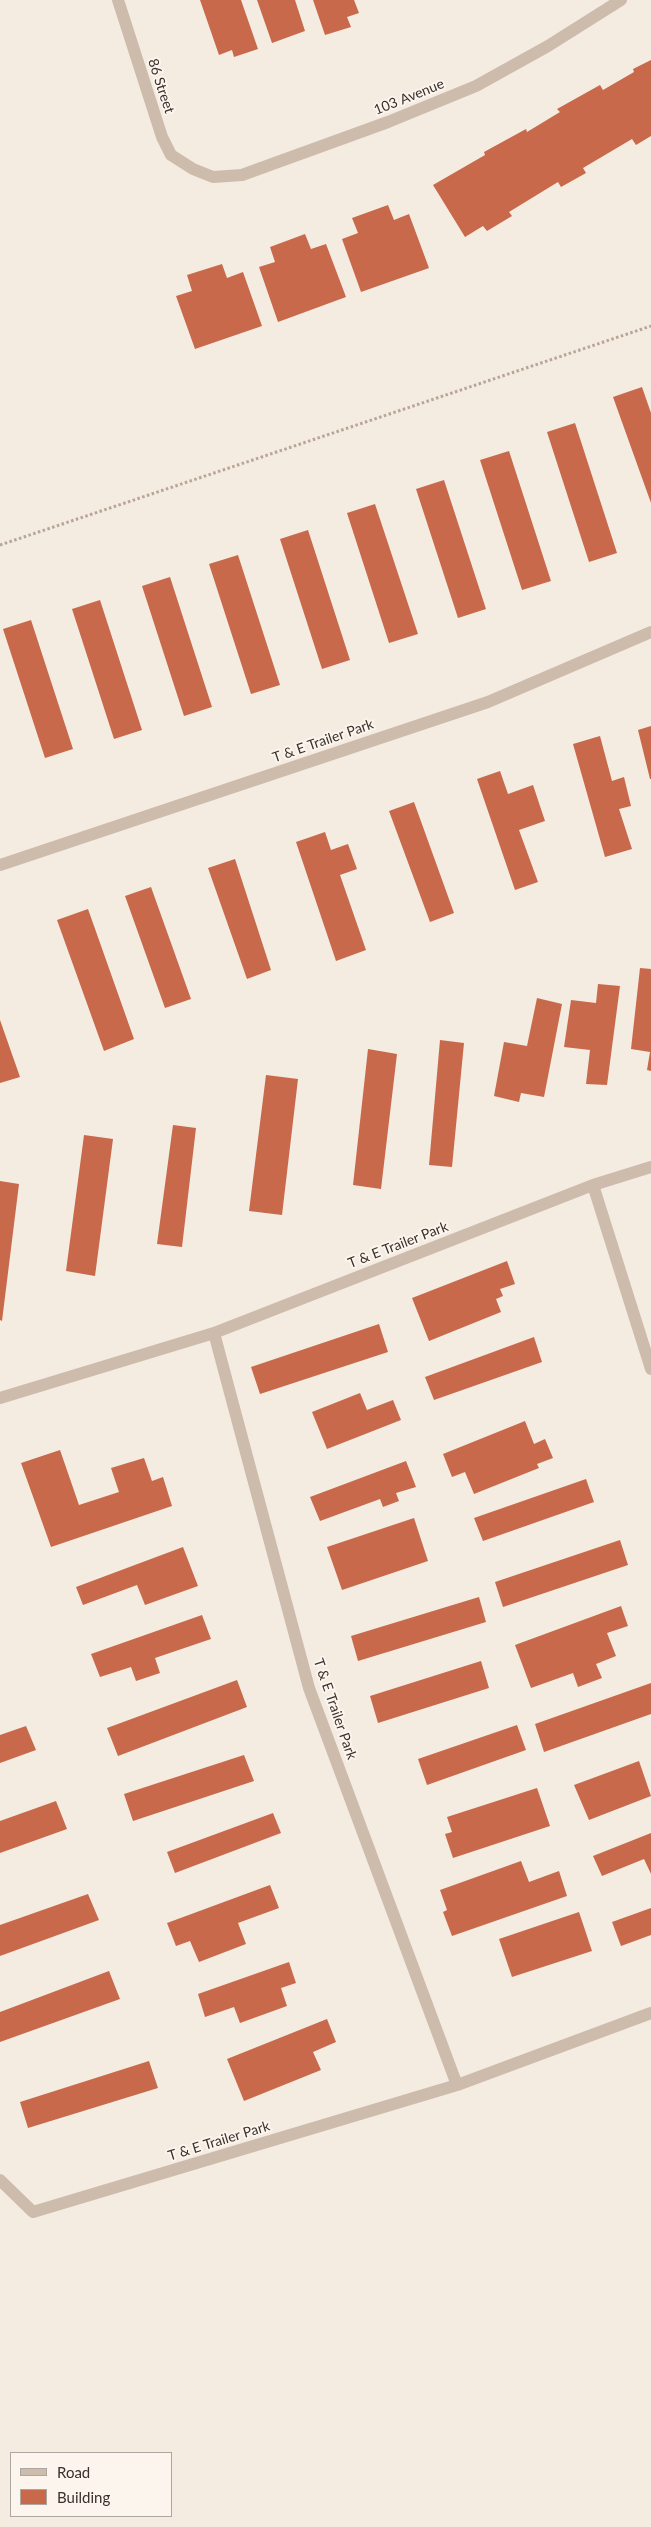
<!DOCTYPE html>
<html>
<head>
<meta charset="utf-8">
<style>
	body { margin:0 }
	#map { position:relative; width:651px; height:2527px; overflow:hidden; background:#f4ebe1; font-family:Lato,sans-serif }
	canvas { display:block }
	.legend { position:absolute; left:10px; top:2452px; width:162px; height:65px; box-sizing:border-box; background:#fbf5ee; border:1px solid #aea6a0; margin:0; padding:6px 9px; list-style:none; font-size:15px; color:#3b302b }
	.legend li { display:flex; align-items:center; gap:10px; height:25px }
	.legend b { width:25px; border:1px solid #aea6a0 }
</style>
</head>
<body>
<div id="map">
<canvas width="651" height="2527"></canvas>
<ul class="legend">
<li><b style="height:6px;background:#cdbbac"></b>Road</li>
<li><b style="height:14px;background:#c8694b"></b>Building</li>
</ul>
</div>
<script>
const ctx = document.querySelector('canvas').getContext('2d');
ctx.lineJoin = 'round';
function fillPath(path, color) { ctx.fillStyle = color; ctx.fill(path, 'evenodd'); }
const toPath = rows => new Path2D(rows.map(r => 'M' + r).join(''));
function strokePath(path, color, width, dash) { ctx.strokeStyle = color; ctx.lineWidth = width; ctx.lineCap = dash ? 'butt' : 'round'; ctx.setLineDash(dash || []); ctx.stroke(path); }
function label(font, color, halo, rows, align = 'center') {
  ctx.font = font + ' Lato,sans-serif'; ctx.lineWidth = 4; ctx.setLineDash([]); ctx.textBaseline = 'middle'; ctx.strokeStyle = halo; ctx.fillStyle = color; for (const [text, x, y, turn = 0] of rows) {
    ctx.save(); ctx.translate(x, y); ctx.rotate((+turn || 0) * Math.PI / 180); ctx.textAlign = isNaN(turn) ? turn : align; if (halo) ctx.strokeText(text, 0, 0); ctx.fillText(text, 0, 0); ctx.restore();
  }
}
fillPath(toPath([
	[200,0,241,0,258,49,234,57,232,50,219,55],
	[257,0,295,0,305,31,272,43],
	[313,0,354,0,359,13,347,17,351,27,325,35],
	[651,60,651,136,636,145,632,139,583,168,586,173,561,187,558,182,509,212,512,216,487,231,483,226,465,237,433,185,485,155,484,152,526,129,527,132,560,112,557,109,600,85,603,90,634,72,633,69],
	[388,205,394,220,409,214,429,268,361,292,342,239,358,233,352,218],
	[305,234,311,249,326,244,346,297,278,322,259,267,275,262,270,247],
	[222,264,227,278,243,272,262,326,195,349,176,296,192,291,187,275],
	[642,387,651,413,651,503,613,397],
	[575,423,617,553,589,562,547,432],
	[509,451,551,581,522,590,480,460],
	[444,480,486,609,458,618,416,489],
	[375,504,418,634,389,643,347,513],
	[308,530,350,660,322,669,280,539],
	[238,555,280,685,251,694,209,564],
	[170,577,212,707,184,716,142,586],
	[100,600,142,730,114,739,72,609],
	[31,620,73,749,45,758,3,629],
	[651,726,651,779,650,779,638,730],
	[600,736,612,781,624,777,631,806,619,809,632,849,605,857,573,744],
	[500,771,508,794,533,785,545,821,519,830,538,882,515,890,477,779],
	[414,802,454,913,430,922,389,811],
	[325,832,331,850,348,844,357,869,340,875,366,950,336,961,296,842],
	[235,859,271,970,247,979,208,868],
	[151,887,191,999,165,1008,125,896],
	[88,909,134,1039,104,1051,57,920],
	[640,968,651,969,651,1071,647,1070,650,1052,631,1049],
	[598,984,620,986,607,1085,586,1084,590,1050,564,1047,571,1000,596,1003],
	[537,998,562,1004,544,1097,521,1093,519,1102,494,1096,504,1042,527,1046],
	[0,1020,20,1077,0,1083],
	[440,1040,464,1043,452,1167,429,1165],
	[368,1049,397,1054,381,1189,353,1185],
	[266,1075,298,1079,282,1215,249,1211],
	[173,1125,196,1128,182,1247,157,1244],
	[84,1135,113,1139,95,1276,66,1271],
	[0,1181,19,1184,2,1321,0,1320],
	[507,1261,515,1284,500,1289,503,1296,496,1299,501,1312,429,1341,412,1298],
	[379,1324,388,1352,260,1394,251,1367],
	[534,1337,542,1362,434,1400,425,1377],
	[360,1393,367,1410,393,1400,401,1420,327,1449,312,1412],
	[525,1421,534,1444,545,1439,553,1458,537,1464,539,1468,474,1494,465,1472,452,1477,443,1454],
	[60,1450,79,1505,119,1492,111,1468,144,1458,152,1481,163,1477,172,1506,51,1547,21,1463],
	[406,1461,416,1487,396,1493,399,1501,383,1507,380,1499,320,1521,310,1497],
	[586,1479,594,1502,483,1541,474,1518],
	[414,1518,428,1561,342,1590,327,1547],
	[620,1540,628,1565,503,1607,495,1582],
	[183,1547,198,1586,145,1605,137,1585,83,1605,76,1587],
	[479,1597,486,1622,358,1661,351,1636],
	[621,1606,628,1626,607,1633,616,1656,596,1664,602,1678,578,1687,573,1673,531,1688,515,1645],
	[202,1615,211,1639,155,1658,160,1673,136,1681,131,1667,100,1677,91,1654],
	[481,1661,489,1688,378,1723,370,1696],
	[237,1680,247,1707,118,1756,107,1728],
	[651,1683,651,1714,544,1752,535,1724],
	[517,1725,526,1750,427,1785,418,1759],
	[26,1726,36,1750,0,1763,0,1735],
	[244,1755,254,1781,133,1821,124,1794],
	[639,1761,651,1796,589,1820,574,1785],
	[537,1788,550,1826,453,1858,445,1834,452,1832,447,1817],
	[56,1801,67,1829,0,1853,0,1821],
	[273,1813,281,1833,175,1873,167,1852],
	[651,1833,651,1874,644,1859,602,1876,593,1856],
	[521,1861,529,1882,559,1871,567,1896,452,1936,443,1912,447,1910,440,1890],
	[270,1885,279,1908,238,1923,246,1944,199,1962,190,1941,176,1946,167,1923],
	[88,1894,99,1920,0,1956,0,1925],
	[651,1908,651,1935,621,1946,612,1922],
	[579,1912,592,1951,512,1977,499,1939],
	[289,1962,296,1983,281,1988,287,2006,240,2023,234,2007,205,2017,198,1994],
	[109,1971,120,1999,0,2042,0,2012],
	[327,2019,336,2042,313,2052,321,2070,244,2101,227,2059],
	[149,2061,158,2088,28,2128,20,2102]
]), '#c8694b');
strokePath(toPath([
	[0,545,651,326]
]), '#b9a596', 3, [2.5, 2.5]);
strokePath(toPath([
	[118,0,162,137,171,155,193,169,213,177,242,175,388,122,476,86,548,46,621,0],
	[0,865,488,702,651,632],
	[593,1185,651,1369],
	[214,1333,309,1688,457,2085],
	[0,1398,214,1333,593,1185,651,1167],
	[0,2180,33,2212,457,2085,651,2013]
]), '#cdbbac', 12);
label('14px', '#3b302b', '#fbf5ee', [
	["86 Street",161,86,72],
	["103 Avenue",409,97,-22],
	["T & E Trailer Park",323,741,-19],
	["T & E Trailer Park",398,1245,-21],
	["T & E Trailer Park",335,1709,71],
	["T & E Trailer Park",219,2141,-17]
]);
</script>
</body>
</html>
